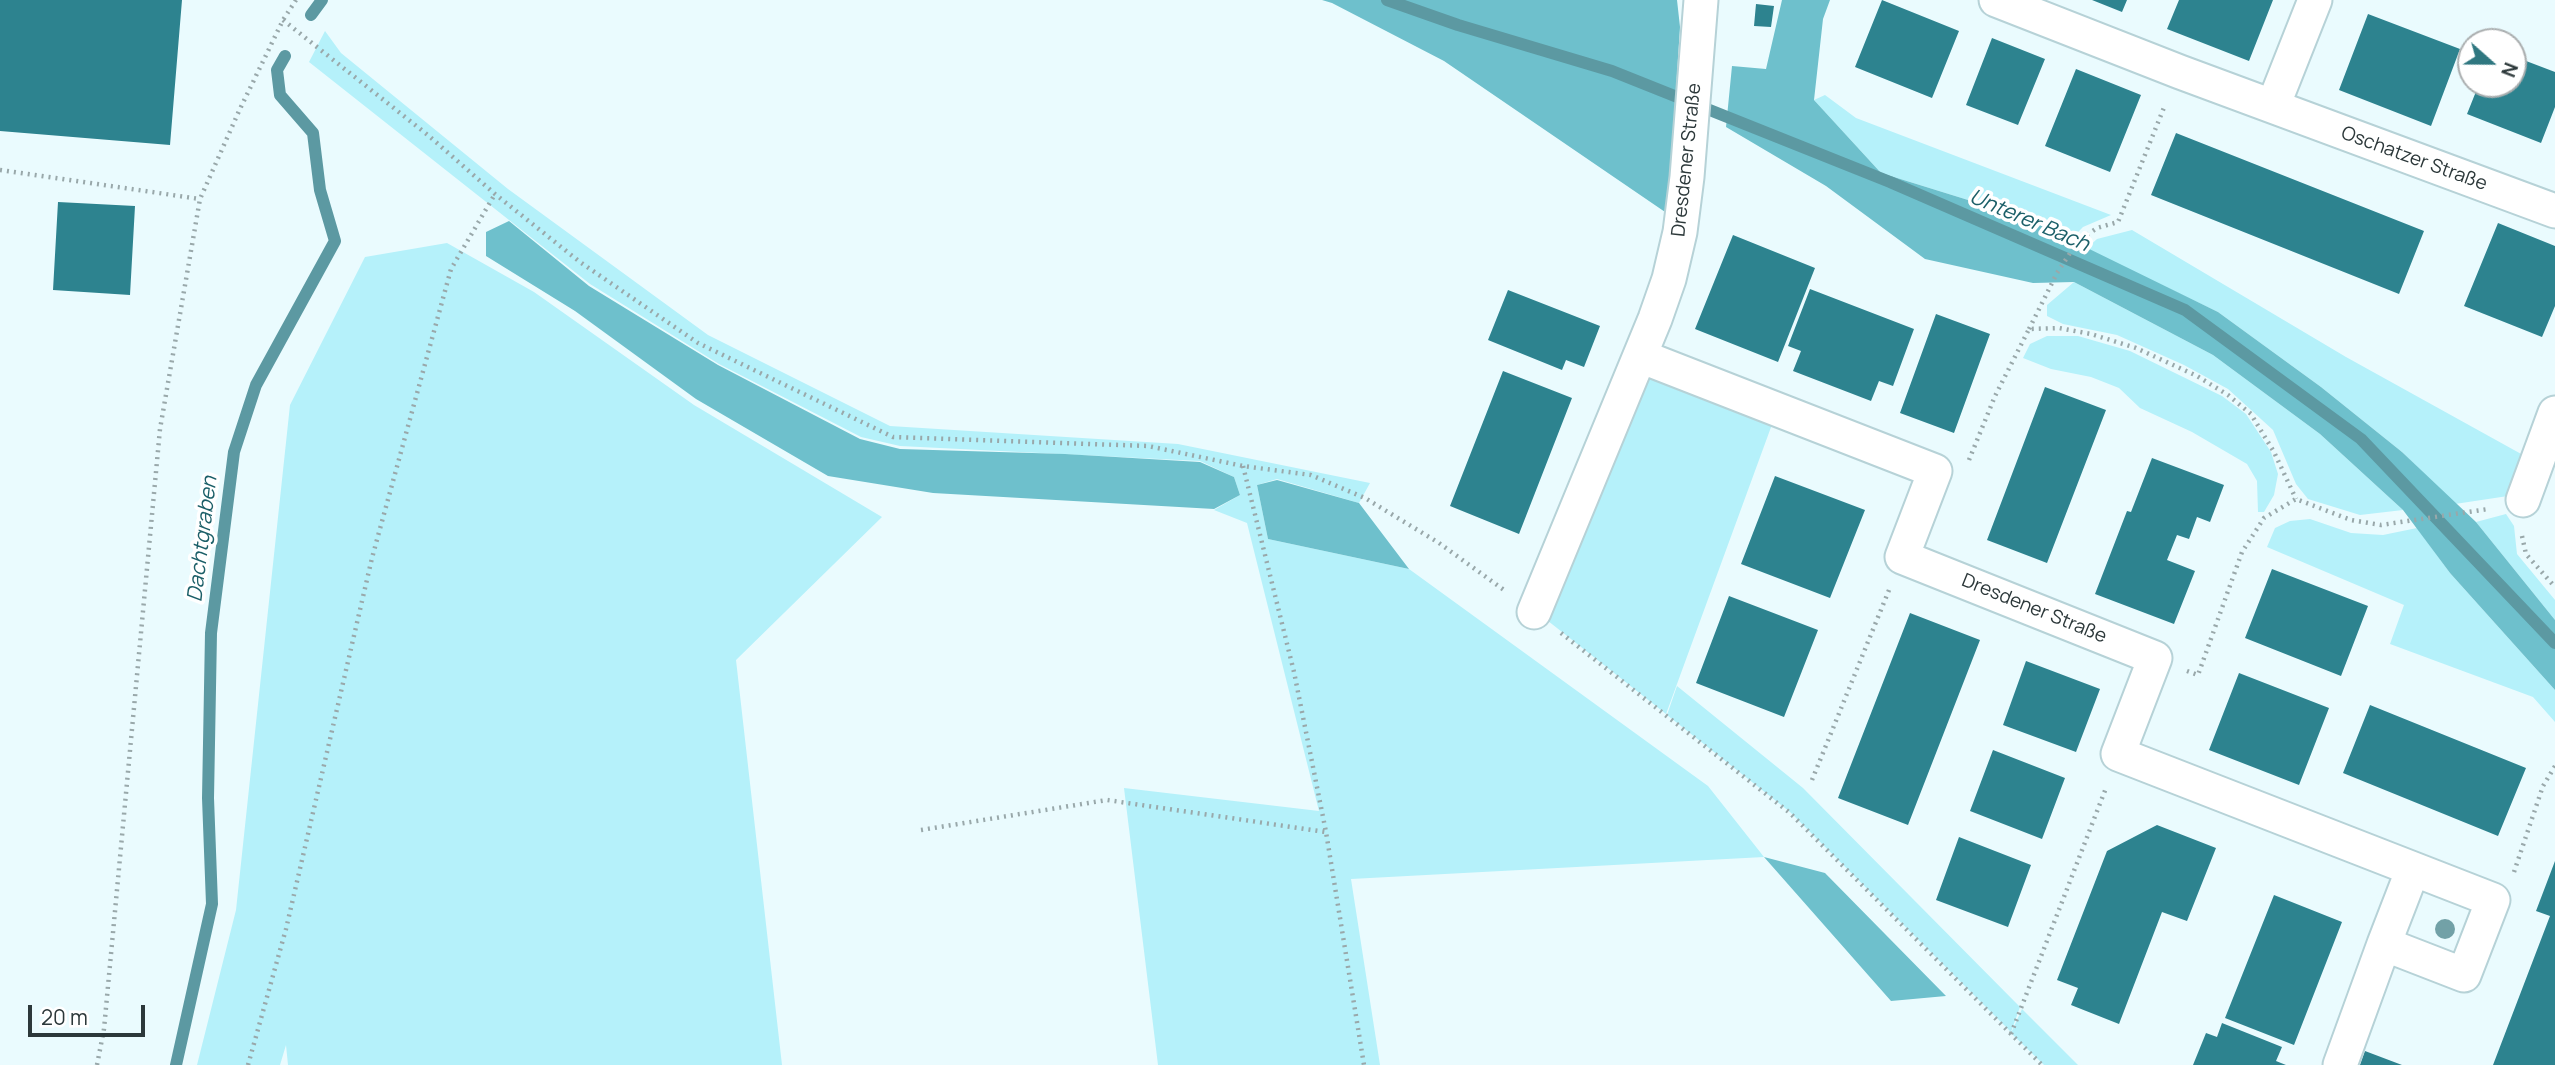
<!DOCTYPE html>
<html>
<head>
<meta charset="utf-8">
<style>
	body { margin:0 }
	#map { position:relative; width:2555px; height:1065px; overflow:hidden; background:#eafbfe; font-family:Manrope,sans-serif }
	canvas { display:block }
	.north { position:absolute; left:2457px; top:28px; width:70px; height:70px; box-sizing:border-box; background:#fff; border:2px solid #abafb0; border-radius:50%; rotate:111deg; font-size:19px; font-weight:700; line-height:28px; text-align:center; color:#2c383a }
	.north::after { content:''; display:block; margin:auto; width:24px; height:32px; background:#2f7780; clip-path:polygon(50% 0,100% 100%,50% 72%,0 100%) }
	.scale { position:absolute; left:28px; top:1005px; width:117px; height:32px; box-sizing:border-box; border:4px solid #2c383a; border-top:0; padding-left:9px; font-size:21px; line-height:24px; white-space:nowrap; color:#2c383a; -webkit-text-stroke:5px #fff; paint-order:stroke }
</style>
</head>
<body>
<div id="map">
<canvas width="2555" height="1065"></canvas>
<div class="north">N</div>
<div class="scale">20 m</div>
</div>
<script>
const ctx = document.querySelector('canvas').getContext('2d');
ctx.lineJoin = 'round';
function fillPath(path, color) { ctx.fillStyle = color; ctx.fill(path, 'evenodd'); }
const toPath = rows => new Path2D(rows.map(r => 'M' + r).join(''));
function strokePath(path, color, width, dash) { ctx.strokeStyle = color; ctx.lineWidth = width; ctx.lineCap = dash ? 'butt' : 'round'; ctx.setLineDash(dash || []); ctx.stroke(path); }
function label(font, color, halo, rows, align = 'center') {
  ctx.font = font + ' Manrope,sans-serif'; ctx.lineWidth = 7; ctx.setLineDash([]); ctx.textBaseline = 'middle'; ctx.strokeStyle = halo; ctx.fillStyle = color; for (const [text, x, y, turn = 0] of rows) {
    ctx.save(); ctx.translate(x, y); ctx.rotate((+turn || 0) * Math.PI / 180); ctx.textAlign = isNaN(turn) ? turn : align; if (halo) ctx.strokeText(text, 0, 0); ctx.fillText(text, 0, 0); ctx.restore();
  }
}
fillPath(toPath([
	[325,31,341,53,508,189,708,335,890,426,1178,444,1370,483,1359,503,1277,479,1257,485,1268,539,1409,569,1708,786,1764,857,1351,879,1380,1065,1158,1065,1124,788,1319,811,1247,523,1214,510,1240,495,1234,477,1200,461,900,446,861,437,719,364,590,284,309,62],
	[1825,95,1856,118,2111,215,2083,227,2070,240,2026,218,1881,173,1814,100],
	[2132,230,2346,357,2523,455,2508,496,2455,504,2402,452,2321,387,2218,312,2086,249,2097,239],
	[447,243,534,292,694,405,882,517,736,660,782,1065,288,1065,286,1045,280,1065,197,1065,236,910,290,405,365,257],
	[2074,282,2213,355,2320,434,2403,510,2360,515,2308,499,2296,484,2273,430,2228,389,2184,365,2117,335,2063,324,2047,316,2047,305],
	[2047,336,2078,336,2130,351,2222,396,2246,414,2271,452,2278,474,2274,495,2264,512,2258,512,2257,481,2247,464,2192,432,2140,408,2119,388,2091,377,2051,369,2023,358,2030,344],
	[1645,368,1774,419,1666,714,1543,617],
	[2506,514,2514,526,2517,554,2555,600,2555,620,2476,522],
	[2310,519,2351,533,2383,535,2417,528,2450,573,2555,690,2555,722,2533,697,2390,644,2404,605,2267,547,2275,528,2290,521],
	[1677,686,1803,788,2020,1007,2011,1032,1790,812,1667,715],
	[2022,1009,2078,1065,2044,1065,2011,1033]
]), '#b5f1fa');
fillPath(toPath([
	[1322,0,1677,0,1680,27,1668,214,1444,61,1332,3],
	[1782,0,1830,0,1823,19,1814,100,1881,173,2026,218,2218,312,2321,387,2402,452,2476,522,2555,620,2555,690,2450,573,2403,510,2320,434,2213,355,2074,282,2033,283,1925,259,1826,186,1726,127,1732,66,1766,69],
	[509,221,589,286,718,365,860,439,900,449,1065,454,1200,462,1234,477,1240,495,1214,509,933,493,828,476,696,399,575,311,486,256,486,232],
	[1277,480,1359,503,1409,569,1268,539,1257,485],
	[1764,857,1825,873,1946,996,1891,1001]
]), '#6ec0cc');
strokePath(toPath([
	[1387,0,1458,25,1612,71,1890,182,2185,310,2361,439,2555,643],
	[311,15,322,0],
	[176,1065,212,904,208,798,211,633,234,452,256,385,335,241,320,190,313,133,280,95,277,70,285,56]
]), '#5c99a2', 12);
fillPath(toPath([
	[0,0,182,0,170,145,0,131],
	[1882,0,1959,31,1932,98,1855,67],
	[2092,0,2127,0,2122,12],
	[2179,0,2273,0,2249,61,2167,29],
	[1756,4,1774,6,1771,27,1754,26],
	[2368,14,2460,49,2431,126,2339,90],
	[1992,38,2045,59,2018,125,1966,105],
	[2513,56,2555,72,2555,107,2541,143,2467,114,2479,84,2513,84],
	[2076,69,2141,95,2110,172,2045,146],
	[2176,133,2424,231,2399,294,2151,195],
	[58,202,135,206,130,295,53,290],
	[2498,223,2555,246,2555,306,2542,337,2464,306],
	[1733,235,1815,268,1778,362,1695,329],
	[1810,289,1914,329,1893,386,1879,381,1871,401,1793,371,1801,351,1788,346],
	[1508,290,1600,326,1584,367,1566,360,1562,370,1488,340],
	[1936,314,1990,334,1954,433,1900,413],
	[1503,371,1572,398,1519,534,1450,506],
	[2045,387,2106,410,2047,563,1987,540],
	[2152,458,2224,485,2210,522,2197,517,2189,539,2177,535,2167,560,2195,571,2174,624,2095,594,2127,511,2131,512],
	[1775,476,1865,510,1830,598,1741,564],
	[2272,569,2368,606,2341,676,2245,638],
	[1729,596,1818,630,1784,717,1696,683],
	[1910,613,1980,640,1908,825,1838,798],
	[2026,661,2100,689,2076,752,2003,725],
	[2239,673,2329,708,2299,785,2209,750],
	[2370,705,2526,768,2498,836,2343,773],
	[1993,750,2065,778,2042,839,1970,811],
	[2157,825,2216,848,2187,921,2162,912,2119,1024,2071,1005,2078,988,2057,980,2107,851],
	[1959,837,2031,865,2008,927,1936,900],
	[2555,861,2555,1065,2493,1065,2550,916,2536,911],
	[2274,895,2342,922,2294,1045,2225,1018],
	[2222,1023,2282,1047,2276,1061,2286,1065,2193,1065,2206,1033,2217,1037],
	[2365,1051,2402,1065,2360,1065]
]), '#2d838f');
const minor = toPath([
	[1996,0,2180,72,2555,211],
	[2273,106,2315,0],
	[1640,356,1935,471,1902,557,2155,658,2118,754,2493,900,2464,975,2384,944,2413,869],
	[2523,500,2555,413],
	[1534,612,1655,319,1669,279,1680,232,1687,177,1701,0],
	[2340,1065,2384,944]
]);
strokePath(minor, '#b6d2d7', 37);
strokePath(toPath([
	[283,20,429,136,495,194,580,262,698,343,893,437,1148,446,1243,466,1311,475,1365,498,1439,543,1504,590],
	[0,170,200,199],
	[2029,329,2057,273,2078,241,2097,228,2118,222,2165,105],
	[1969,460,1995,396,2029,329,2059,328,2091,334,2136,348,2197,376,2228,395,2251,414,2274,452,2296,499],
	[1243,466,1294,672,1326,832,1364,1065],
	[2522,536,2526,554,2555,587],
	[1561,633,1790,813,2042,1065],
	[2187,671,2198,675,2242,552,2264,518,2296,499,2351,520,2381,525,2488,509],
	[1812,780,1889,590],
	[921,830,1107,800,1326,832],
	[2514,872,2543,786,2555,766],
	[2011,1034,2106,788],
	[97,1065,104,1029,160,429,200,199,239,111,283,20,296,0],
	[248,1065,286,929,372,558,451,269,495,194]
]), '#99a8aa', 4.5, [2, 5]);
strokePath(minor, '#fff', 33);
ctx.fillStyle = '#72a1a7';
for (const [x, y] of [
	[2445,929]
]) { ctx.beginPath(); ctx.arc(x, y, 10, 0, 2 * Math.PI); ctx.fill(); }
label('19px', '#2c383a', '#fff', [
	["Oschatzer Straße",2414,159,20],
	["Dresdener Straße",1687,160,-84],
	["Dresdener Straße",2034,609,22]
]);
label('italic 21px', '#1b5f68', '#fff', [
	["Unterer Bach",2029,221,23],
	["Dachtgraben",203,539,-83]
]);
</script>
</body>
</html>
